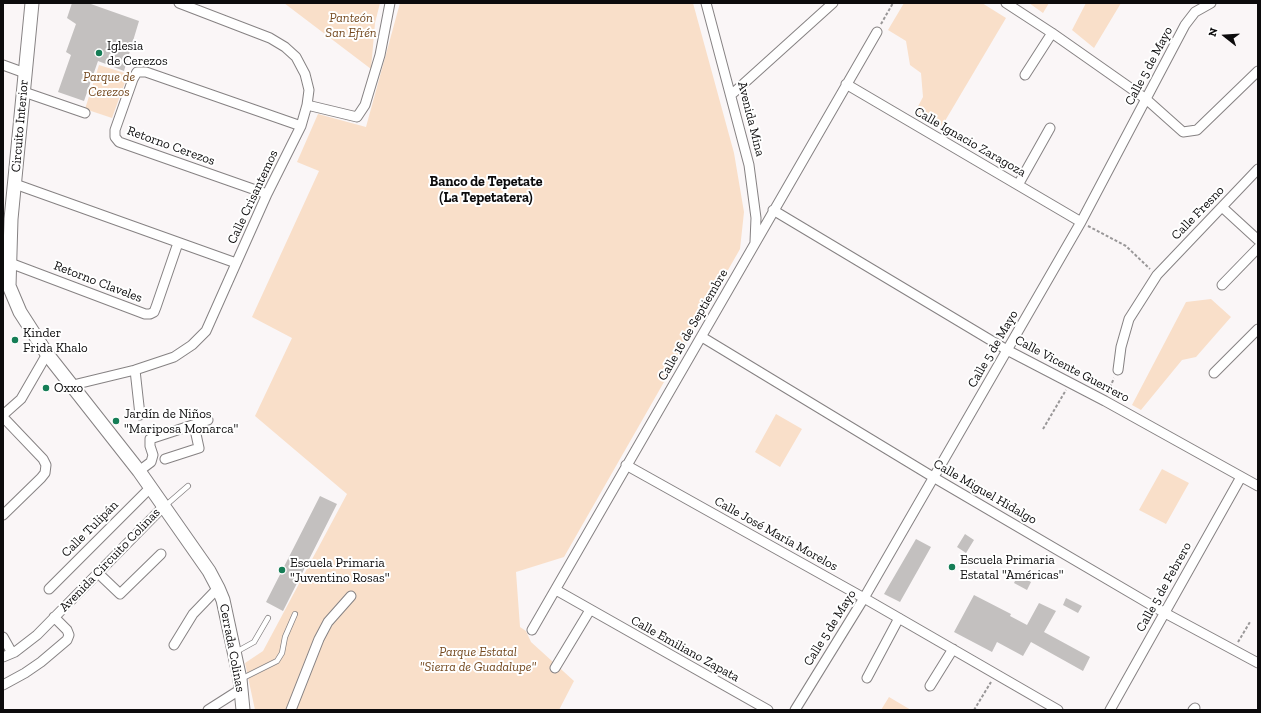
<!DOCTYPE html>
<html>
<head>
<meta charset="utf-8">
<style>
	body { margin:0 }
	#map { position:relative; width:1261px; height:713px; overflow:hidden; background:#faf6f7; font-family:"Zilla Slab",serif }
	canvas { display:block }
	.frame { position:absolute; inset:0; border:4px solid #0c0b0c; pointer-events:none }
	.north { position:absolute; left:1205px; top:16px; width:40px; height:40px; -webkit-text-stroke:3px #fff; paint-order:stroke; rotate:287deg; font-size:11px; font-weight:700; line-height:16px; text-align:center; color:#0c0b0c }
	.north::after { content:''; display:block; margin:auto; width:14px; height:18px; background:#0c0b0c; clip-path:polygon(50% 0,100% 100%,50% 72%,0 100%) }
</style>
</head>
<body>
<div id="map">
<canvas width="1261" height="713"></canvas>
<div class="frame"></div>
<div class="north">N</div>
</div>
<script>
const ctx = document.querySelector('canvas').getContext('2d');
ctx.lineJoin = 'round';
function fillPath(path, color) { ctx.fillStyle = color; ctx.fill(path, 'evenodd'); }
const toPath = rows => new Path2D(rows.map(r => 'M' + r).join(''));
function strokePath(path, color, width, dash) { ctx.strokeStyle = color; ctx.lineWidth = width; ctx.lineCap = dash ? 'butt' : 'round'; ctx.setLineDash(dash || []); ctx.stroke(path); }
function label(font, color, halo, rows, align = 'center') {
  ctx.font = font + ' "Zilla Slab",serif'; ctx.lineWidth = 4; ctx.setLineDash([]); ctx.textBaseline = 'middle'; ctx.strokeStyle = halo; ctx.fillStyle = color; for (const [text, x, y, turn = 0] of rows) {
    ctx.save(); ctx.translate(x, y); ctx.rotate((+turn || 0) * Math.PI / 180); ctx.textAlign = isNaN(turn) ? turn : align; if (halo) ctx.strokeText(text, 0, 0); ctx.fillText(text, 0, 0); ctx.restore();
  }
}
fillPath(toPath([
	[284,3,380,3,375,23,371,69],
	[400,3,693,3,734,153,744,212,740,249,564,557,516,572,520,627,526,631,531,642,574,681,559,710,255,710,245,663,263,651,347,494,255,416,292,338,252,317,319,171,297,162,318,114,366,127],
	[904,3,982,3,1006,18,942,126,914,114,923,97,921,73,910,65,906,41,888,30],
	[1029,3,1049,3,1043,13],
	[1086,3,1121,3,1094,48,1072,30],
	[99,65,128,74,112,118,85,109],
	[1211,299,1231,317,1196,357,1182,360,1141,410,1132,405,1186,302],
	[776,414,802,429,780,467,755,452],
	[1162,469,1189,483,1166,524,1139,510],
	[889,697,911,710,881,710]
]), '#f9dfc9');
fillPath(toPath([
	[72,3,88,3,139,21,124,71,98,61,84,101,58,92,71,55,66,52,76,24,67,18],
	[320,496,337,504,283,611,266,602],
	[965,534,974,540,966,553,957,547],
	[916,539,931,547,900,602,884,594],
	[1018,575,1031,582,1027,590,1014,583],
	[974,595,1011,614,1010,616,1027,625,1039,603,1056,611,1044,632,1090,657,1083,671,1031,642,1023,656,997,642,992,652,954,632],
	[1066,598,1082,606,1078,613,1063,605]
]), '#c3c0bf');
const service = toPath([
	[165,506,188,486],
	[236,652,254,642,268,618],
	[241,679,277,661,282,653,285,637,295,614]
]);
const minor = toPath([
	[706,3,749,165,756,218,755,242],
	[1006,3,1052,33,1146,99,1183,132,1197,130,1258,71],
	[3,65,25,73],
	[1025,75,1052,33],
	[846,84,1081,222],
	[24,92,85,113],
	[731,95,833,3],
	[307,105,357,117,365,105,380,55,390,3],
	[15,184,236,263],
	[1018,185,1050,128],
	[267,194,119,142,115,137,115,130,133,79,137,72,146,72,301,126],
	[1222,207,1258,240],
	[773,210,1007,350,1105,401,1258,486],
	[10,263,145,314,150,314,154,312,156,307,178,243],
	[1222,285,1258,248],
	[702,337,933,477,1165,613,1258,663],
	[135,370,140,415],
	[1118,370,1121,347,1129,319,1157,275,1258,169],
	[1214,373,1258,329],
	[73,385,135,370,174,357,192,345,206,331,267,194,301,126,307,105,309,90,305,74,296,57,285,47,270,38,179,3],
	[3,415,21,399,47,354],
	[3,417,43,459,46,465,45,473,41,478,3,515],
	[165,459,199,448,194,425],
	[626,465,864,598,1058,710],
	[139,471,151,462,153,455,150,446,150,439,208,420],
	[98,573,120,594,161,554],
	[49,589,150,488],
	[556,590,768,710],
	[532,630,877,32],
	[3,637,12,653],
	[174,645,193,614,218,588],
	[3,657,15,652,37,635,163,507],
	[555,668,590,610],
	[867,678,899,618],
	[3,685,25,673,41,662,67,640,69,635,67,630,54,617],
	[930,686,953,649],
	[208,710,241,689],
	[291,710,319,639,328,622,351,596],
	[795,710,864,598,1081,222,1185,25,1195,12,1211,3],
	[1110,710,1241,477],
	[1193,710,1195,708]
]);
const secondary = toPath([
	[32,3,11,219,9,286,20,312,47,354,139,471,209,571,218,588,223,600,240,679,243,710]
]);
strokePath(service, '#868283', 6);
strokePath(minor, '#868283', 11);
strokePath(secondary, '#868283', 15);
strokePath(toPath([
	[881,24,893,3],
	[1088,226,1126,246,1150,269],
	[1108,392,1114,378],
	[1043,429,1066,390],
	[1238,642,1250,622],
	[974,710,991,682]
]), '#999798', 2, [3, 2]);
strokePath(service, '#fff', 4.5);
strokePath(minor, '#fff', 9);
strokePath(secondary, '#fff', 13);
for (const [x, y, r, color] of [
	[99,53,4,"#157d56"],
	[15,340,4,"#157d56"],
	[46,388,4,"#157d56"],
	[116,421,4,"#157d56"],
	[952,567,4,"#157d56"],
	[282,570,4,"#157d56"]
]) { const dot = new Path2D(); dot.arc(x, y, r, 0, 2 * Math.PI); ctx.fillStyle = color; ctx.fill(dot); strokePath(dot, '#fff', 1.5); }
label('italic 13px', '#754a20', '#fff', [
	["Panteón",351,18],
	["San Efrén",351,33],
	["Parque de",109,77],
	["Cerezos",109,92],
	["Parque Estatal",478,652],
	["\"Sierra de Guadalupe\"",478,667]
]);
label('13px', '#0c0b0c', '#fff', [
	["Iglesia",107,46],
	["de Cerezos",107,61],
	["Kinder",23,333],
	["Frida Khalo",23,348],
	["Oxxo",54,388],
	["Jardín de Niños",124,414],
	["\"Mariposa Monarca\"",124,429],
	["Escuela Primaria",960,560],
	["Estatal \"Américas\"",960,575],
	["Escuela Primaria",290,563],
	["\"Juventino Rosas\"",290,578]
], 'left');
label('13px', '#0c0b0c', '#fff', [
	["Calle 5 de Mayo",1149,66,-62],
	["Avenida Mina",751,119,76],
	["Circuito Interior",20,126,-85],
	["Calle Ignacio Zaragoza",970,142,30],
	["Retorno Cerezos",171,146,20],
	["Calle Crisantemos",253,197,-65],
	["Calle Fresno",1198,213,-46],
	["Retorno Claveles",98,282,21],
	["Calle 16 de Septiembre",693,325,-60],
	["Calle 5 de Mayo",993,349,-60],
	["Calle Vicente Guerrero",1072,369,28],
	["Calle Miguel Hidalgo",985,492,30],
	["Calle Tulipán",90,529,-45],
	["Calle José María Morelos",776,534,29],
	["Avenida Circuito Colinas",110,560,-46],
	["Calle 5 de Febrero",1164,587,-61],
	["Calle 5 de Mayo",830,628,-58],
	["Cerrada Colinas",232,648,79],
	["Calle Emiliano Zapata",685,649,29]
]);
label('bold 14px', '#0c0b0c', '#fff', [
	["Banco de Tepetate",486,182],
	["(La Tepetatera)",486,198]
]);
</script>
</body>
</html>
